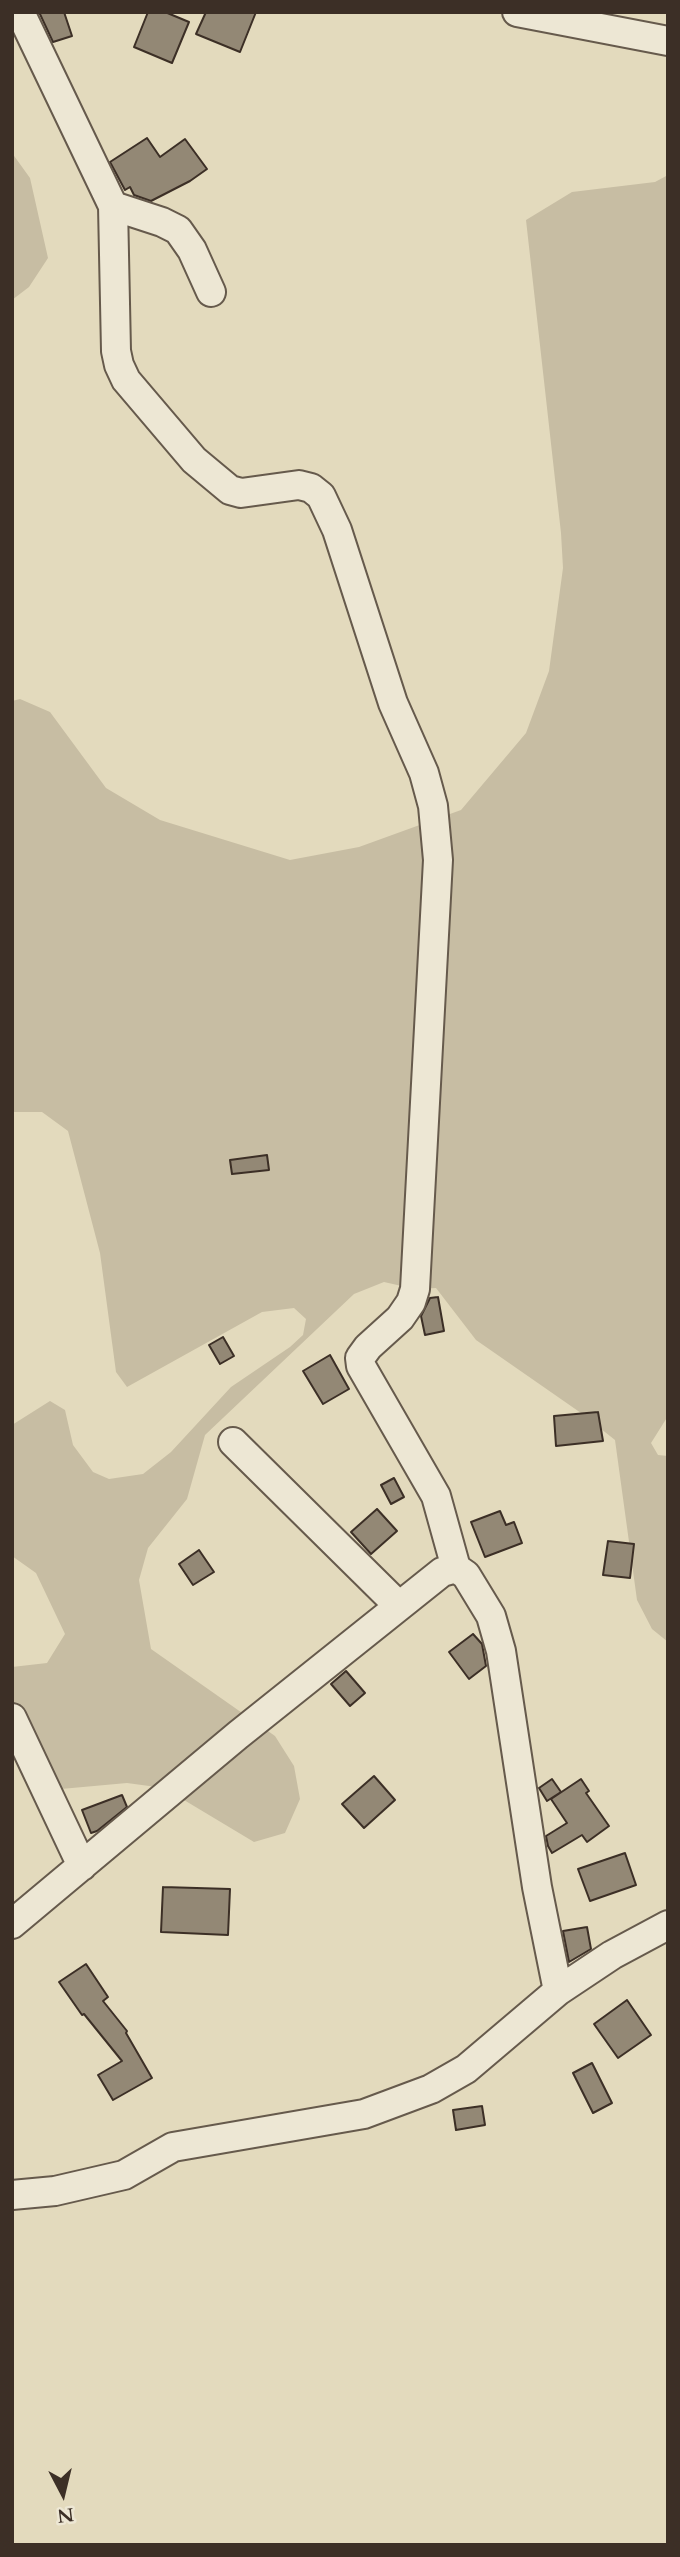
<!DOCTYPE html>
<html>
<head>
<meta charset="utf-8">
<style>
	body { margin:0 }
	#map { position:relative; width:680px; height:2557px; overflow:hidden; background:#e3dabd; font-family:Cardo,serif }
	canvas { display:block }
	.frame { position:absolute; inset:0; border:14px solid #3c2f26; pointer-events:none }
	.north { position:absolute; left:28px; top:2459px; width:70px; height:70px; -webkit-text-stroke:5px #ede7d4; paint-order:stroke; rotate:173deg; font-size:19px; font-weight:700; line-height:28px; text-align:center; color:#3c2f26 }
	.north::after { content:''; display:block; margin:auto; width:24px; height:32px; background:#3c2f26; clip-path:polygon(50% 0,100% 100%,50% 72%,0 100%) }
</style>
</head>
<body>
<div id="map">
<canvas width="680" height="2557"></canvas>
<div class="frame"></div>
<div class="north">N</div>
</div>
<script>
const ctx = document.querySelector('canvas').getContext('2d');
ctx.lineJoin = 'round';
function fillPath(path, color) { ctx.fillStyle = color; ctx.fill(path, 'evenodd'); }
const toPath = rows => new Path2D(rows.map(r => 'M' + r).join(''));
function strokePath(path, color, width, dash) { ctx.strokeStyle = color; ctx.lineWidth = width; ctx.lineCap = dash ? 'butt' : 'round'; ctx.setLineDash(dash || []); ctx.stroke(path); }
fillPath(toPath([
	[12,153,30,178,48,258,29,287,12,300],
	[668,175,668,1416,651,1443,658,1455,668,1456,668,1642,652,1629,637,1600,615,1440,581,1413,476,1340,436,1288,415,1289,384,1282,354,1294,205,1435,187,1499,148,1548,139,1580,151,1649,275,1736,294,1766,300,1799,285,1833,254,1842,164,1788,127,1783,61,1789,12,1742,12,1667,47,1663,65,1634,36,1573,12,1556,12,1425,50,1401,65,1410,73,1445,93,1472,109,1479,143,1474,171,1452,231,1387,290,1347,303,1335,306,1319,294,1308,262,1312,127,1387,116,1372,100,1253,68,1131,42,1112,12,1112,12,701,20,699,50,712,106,788,160,820,290,860,359,847,461,810,526,733,549,671,563,568,561,533,526,220,572,192,655,182]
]), '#c7bda3');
const building = toPath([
	[39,12,64,12,72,36,53,42,39,12],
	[148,12,165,12,189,22,172,63,134,47,148,12],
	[206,12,256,12,240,52,196,34,206,12],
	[147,138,160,157,185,139,207,169,190,181,151,201,134,195,130,187,125,190,110,162,147,138],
	[267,1155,269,1170,232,1174,230,1160,267,1155],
	[438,1297,444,1331,425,1335,421,1316,430,1298,438,1297],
	[223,1337,234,1356,220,1364,209,1345,223,1337],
	[330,1355,349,1389,323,1404,303,1371,330,1355],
	[598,1412,603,1441,556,1446,554,1416,598,1412],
	[394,1478,404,1497,391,1504,381,1485,394,1478],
	[377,1509,397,1531,371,1554,351,1532,377,1509],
	[500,1511,506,1525,514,1522,522,1543,485,1557,471,1522,500,1511],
	[608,1541,634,1544,630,1578,603,1575,608,1541],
	[199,1550,214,1572,193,1585,179,1564,199,1550],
	[473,1634,482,1644,486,1666,469,1679,449,1652,473,1634],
	[346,1671,365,1693,350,1706,331,1684,346,1671],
	[374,1776,395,1800,364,1828,342,1804,374,1776],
	[552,1779,561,1792,547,1801,539,1788,552,1779],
	[581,1779,589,1791,586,1793,609,1826,587,1842,582,1835,552,1853,548,1846,546,1836,567,1823,551,1799,581,1779],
	[122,1795,127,1807,97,1831,91,1833,82,1810,122,1795],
	[625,1853,636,1885,590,1901,578,1869,625,1853],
	[163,1887,230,1889,228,1935,161,1932,163,1887],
	[587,1927,591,1949,569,1962,563,1931,587,1927],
	[86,1964,108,1997,103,2001,127,2031,126,2033,152,2078,113,2100,98,2075,122,2061,84,2014,82,2015,59,1982,86,1964],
	[627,2000,651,2035,618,2058,594,2024,627,2000],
	[592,2063,612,2103,593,2113,573,2073,592,2063],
	[482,2106,485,2125,456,2130,453,2110,482,2106]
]);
fillPath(building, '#938875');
strokePath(building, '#3c2f26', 2);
const minor = toPath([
	[20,12,113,206,116,351,119,365,126,380,194,460,230,490,241,493,299,485,311,488,321,496,337,530,393,703,424,773,433,806,438,860,415,1289,411,1302,400,1318,368,1347,360,1358,361,1366,436,1496,456,1568,466,1575,491,1616,501,1651,537,1887,558,1991],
	[517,12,668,41],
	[113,206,162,222,178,230,192,250,211,292],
	[233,1442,399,1606],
	[12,1718,82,1866],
	[12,1924,238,1735,442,1572,456,1568],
	[12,2195,55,2191,124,2175,173,2147,364,2114,431,2089,466,2069,558,1991,612,1955,668,1925]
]);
strokePath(minor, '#665a4c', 32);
strokePath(minor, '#ede7d4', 28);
</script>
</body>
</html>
